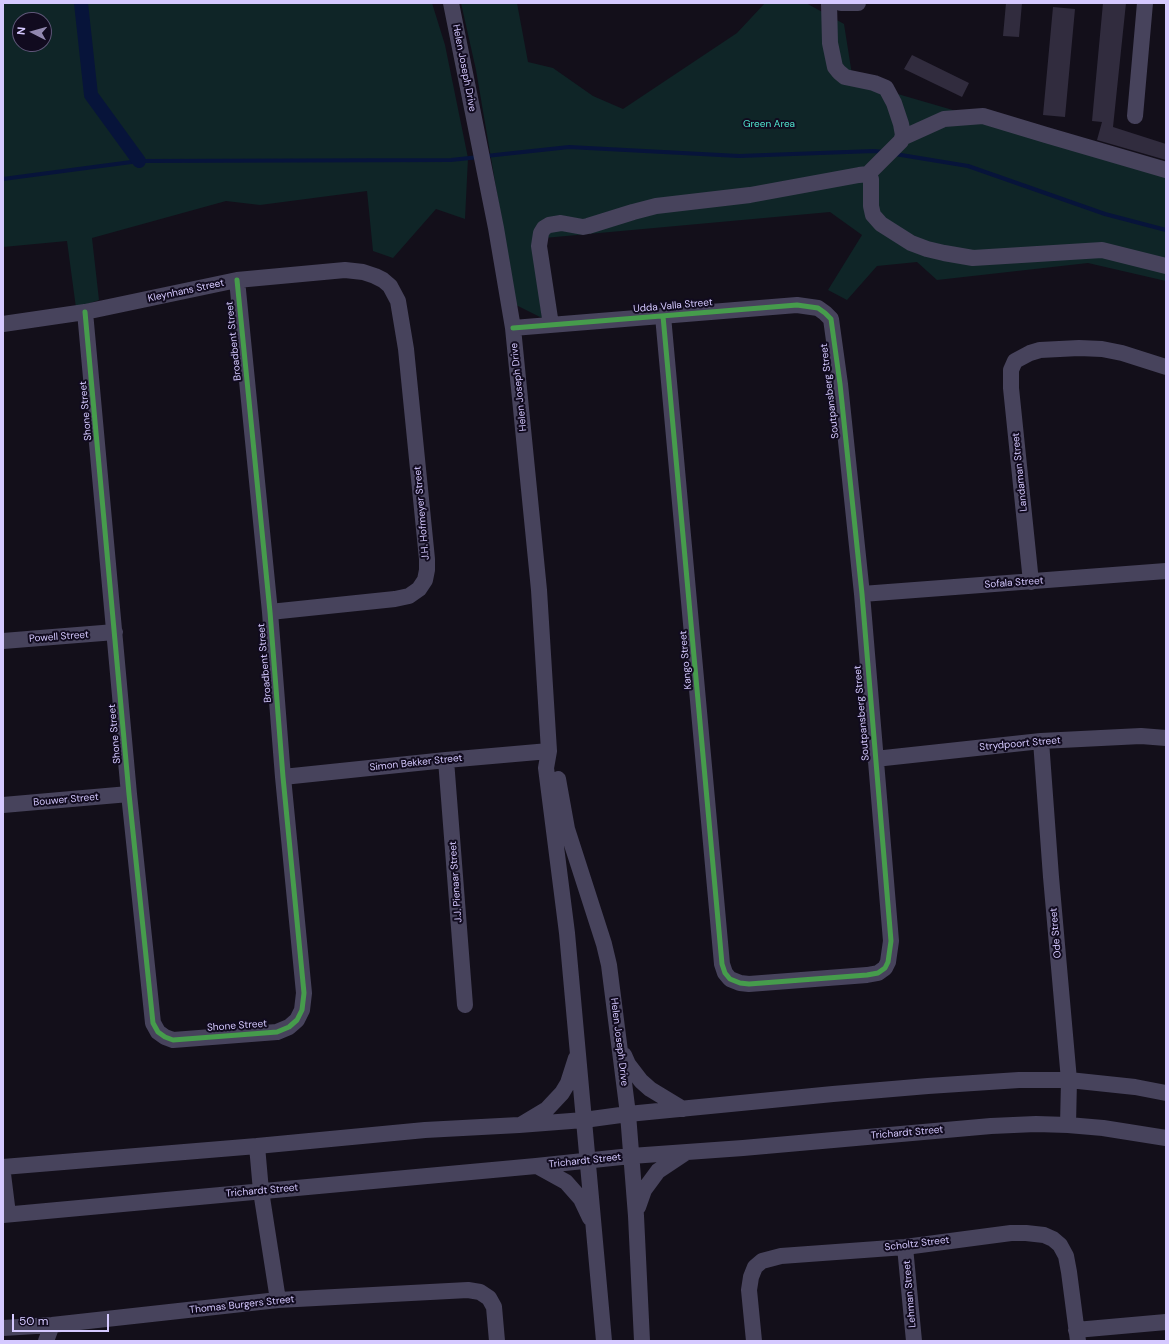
<!DOCTYPE html>
<html>
<head>
<meta charset="utf-8">
<style>
	body { margin:0 }
	#map { position:relative; width:1169px; height:1344px; overflow:hidden; background:#130f1a; font-family:"DM Sans",sans-serif }
	canvas { display:block }
	.frame { position:absolute; inset:0; border:4px solid #d5c9ff; pointer-events:none }
	.north { position:absolute; left:12px; top:12px; width:40px; height:40px; box-sizing:border-box; background:#110b1f; border:1px solid #5f5779; border-radius:50%; rotate:276deg; font-size:11px; font-weight:700; line-height:16px; text-align:center; color:#d5c9ff }
	.north::after { content:''; display:block; margin:auto; width:14px; height:18px; background:#9188af; clip-path:polygon(50% 0,100% 100%,50% 72%,0 100%) }
	.scale { position:absolute; left:12px; top:1314px; width:97px; height:18px; box-sizing:border-box; border:2px solid #d5c9ff; border-top:0; padding-left:5px; font-size:12px; line-height:14px; white-space:nowrap; color:#d5c9ff; -webkit-text-stroke:3px #110b1f; paint-order:stroke }
</style>
</head>
<body>
<div id="map">
<canvas width="1169" height="1344"></canvas>
<div class="frame"></div>
<div class="north">N</div>
<div class="scale">50 m</div>
</div>
<script>
const ctx = document.querySelector('canvas').getContext('2d');
ctx.lineJoin = 'round';
function fillPath(path, color) { ctx.fillStyle = color; ctx.fill(path, 'evenodd'); }
const toPath = rows => new Path2D(rows.map(r => 'M' + r).join(''));
function strokePath(path, color, width, dash) { ctx.strokeStyle = color; ctx.lineWidth = width; ctx.lineCap = dash ? 'butt' : 'round'; ctx.setLineDash(dash || []); ctx.stroke(path); }
function label(font, color, halo, rows, align = 'center') {
  ctx.font = font + ' "DM Sans",sans-serif'; ctx.lineWidth = 4; ctx.setLineDash([]); ctx.textBaseline = 'middle'; ctx.strokeStyle = halo; ctx.fillStyle = color; for (const [text, x, y, turn = 0] of rows) {
    ctx.save(); ctx.translate(x, y); ctx.rotate((+turn || 0) * Math.PI / 180); ctx.textAlign = isNaN(turn) ? turn : align; if (halo) ctx.strokeText(text, 0, 0); ctx.fillText(text, 0, 0); ctx.restore();
  }
}
fillPath(toPath([
	[3,3,432,3,445,45,468,158,465,219,436,209,393,258,373,251,367,191,260,205,226,201,92,238,99,300,76,308,67,241,3,247],
	[20,20,44,20,44,44,20,44],
	[461,3,517,3,528,62,553,68,593,96,623,109,737,33,765,3,806,3,844,24,853,81,1166,172,1166,281,1088,263,937,280,917,262,877,266,847,300,828,290,862,235,830,212,533,239,542,318,516,305,476,70]
]), '#0f2527');
strokePath(toPath([
	[895,154,968,166,1105,214,1166,230],
	[486,156,569,147,739,156,874,151,884,152],
	[3,179,139,161,451,160,479,157]
]), '#07143a', 4);
strokePath(toPath([
	[81,3,91,95,139,161]
]), '#07143a', 14);
fillPath(toPath([
	[1006,3,1022,3,1019,37,1003,36],
	[1103,3,1126,3,1113,127,1166,144,1166,160,1097,140,1102,122,1092,121],
	[1053,7,1075,9,1065,117,1043,115],
	[912,55,969,83,962,97,904,69]
]), '#312c3e');
strokePath(toPath([
	[451,3,496,228,513,328,539,590,549,751,546,768,567,933,604,1341],
	[829,3,830,43,835,67,839,72,845,77,874,83,886,88,894,103,901,124,903,135,901,141,868,174],
	[841,3,858,3],
	[1135,116,1145,3],
	[902,138,944,119,983,116,1046,135,1166,170],
	[85,312,129,794,153,1023,158,1032,165,1037,173,1040,277,1032,289,1027,297,1020,302,1010,304,993,283,777,270,612,237,280],
	[3,324,85,312,237,280,345,270,363,272,375,276,383,280,390,286,398,301,406,349,427,559,427,570,425,580,419,589,409,596,395,599,270,612],
	[551,325,539,246,541,233,544,228,549,225,561,223,583,227,588,226,633,212,656,206,750,195,859,175,868,174,871,179,871,206,873,215,881,224,911,243,927,249,944,253,973,258,1102,250,1166,266],
	[513,328,797,305,818,308,825,313,831,319,840,384,862,594,891,941,888,962,885,968,878,973,867,975,749,984,740,983,730,979,725,973,722,964,663,316],
	[1031,582,1011,388,1011,370,1015,361,1030,353,1040,350,1079,348,1102,349,1122,353,1166,367],
	[862,594,1166,571],
	[3,641,115,632],
	[1041,741,1051,877,1069,1080,1068,1125],
	[875,759,1041,741,1141,736,1166,738],
	[446,760,465,1005],
	[283,777,446,760,549,751],
	[558,779,567,829,604,944,609,965,628,1114,636,1216,642,1341],
	[3,805,129,794],
	[624,1055,628,1064,641,1081,650,1089,683,1109],
	[522,1124,547,1109,562,1093,568,1083,576,1058],
	[257,1146,261,1191,278,1300],
	[537,1166,566,1182,581,1199,590,1218],
	[3,1167,257,1146,425,1130,519,1125,584,1120,628,1114,833,1094,928,1086,1019,1080,1069,1080,1135,1087,1166,1093],
	[3,1174,8,1214],
	[638,1207,644,1190,658,1171,685,1153],
	[3,1215,536,1166,631,1156,743,1148,991,1126,1036,1124,1068,1125,1103,1128,1166,1138],
	[905,1247,914,1341],
	[3,1328,52,1325,278,1300,468,1290,480,1292,489,1298,494,1307,497,1341],
	[1076,1330,1166,1322],
	[46,1341,52,1325],
	[754,1341,749,1290,751,1277,755,1267,762,1261,781,1256,905,1247,1011,1233,1026,1233,1044,1235,1053,1239,1060,1245,1066,1256,1069,1272,1078,1341]
]), '#47435c', 16);
strokePath(toPath([
	[85,312,129,794,153,1023,158,1032,165,1037,173,1040,277,1032,289,1027,297,1020,302,1010,304,993,283,777,270,612,237,280],
	[513,328,797,305,818,308,825,313,831,319,840,384,862,594,891,941,888,962,885,968,878,973,867,975,749,984,740,983,730,979,725,973,722,964,663,316]
]), '#469c4c', 5);
label('10px', '#d5c9ff', '#110b1f', [
	["Helen Joseph Drive",464,68,79],
	["Kleynhans Street",186,291,-12],
	["Udda Valla Street",673,306,-5],
	["Broadbent Street",234,341,-96],
	["Helen Joseph Drive",519,387,-96],
	["Soutpansberg Street",830,391,-97],
	["Shone Street",86,411,-95],
	["Landaman Street",1020,472,-96],
	["J.H. Hofmeyer Street",422,513,-95],
	["Sofala Street",1014,583,-4],
	["Powell Street",59,637,-4],
	["Kango Street",686,660,-95],
	["Broadbent Street",265,663,-95],
	["Soutpansberg Street",862,713,-95],
	["Shone Street",115,734,-95],
	["Strydpoort Street",1020,744,-5],
	["Simon Bekker Street",416,763,-6],
	["Bouwer Street",66,800,-5],
	["J.J. Pienaar Street",456,882,-94],
	["Ode Street",1056,933,-95],
	["Shone Street",237,1026,-4],
	["Helen Joseph Drive",619,1042,83],
	["Trichardt Street",907,1133,-5],
	["Trichardt Street",585,1161,-6],
	["Trichardt Street",262,1191,-5],
	["Scholtz Street",917,1244,-7],
	["Lehman Street",910,1294,-95],
	["Thomas Burgers Street",242,1305,-6]
]);
label('10px', '#50e5cf', '#110b1f', [
	["Green Area",769,124]
]);
</script>
</body>
</html>
